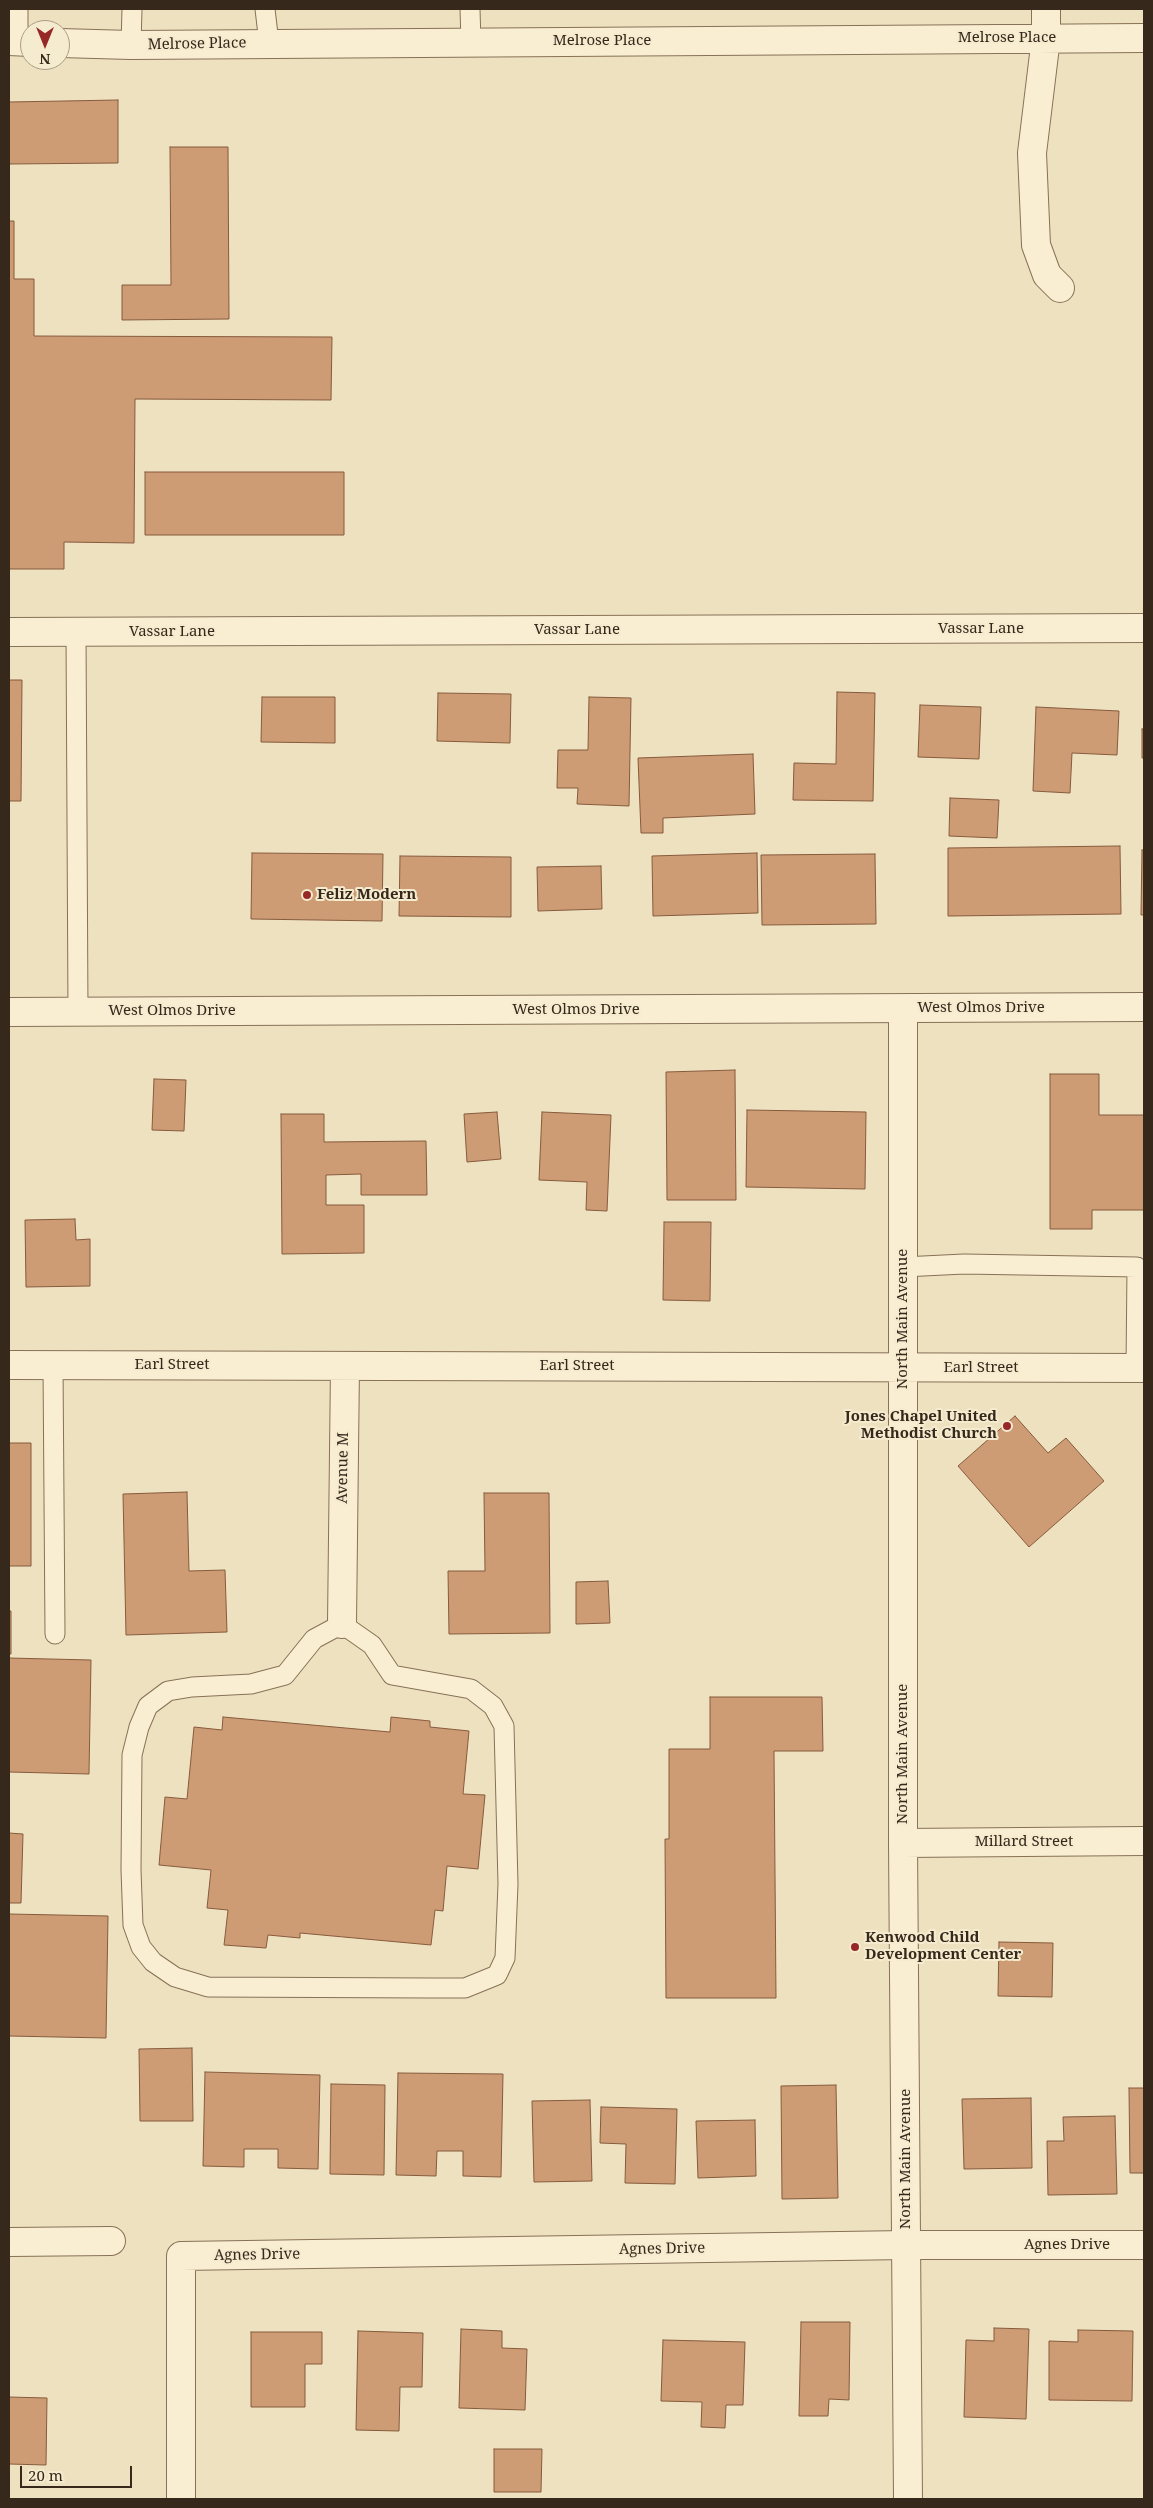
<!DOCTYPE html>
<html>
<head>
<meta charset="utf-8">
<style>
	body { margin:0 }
	#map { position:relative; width:1153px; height:2508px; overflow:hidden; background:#eee1bf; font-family:"Noto Serif",serif }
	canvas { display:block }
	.frame { position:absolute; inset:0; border:10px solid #36291c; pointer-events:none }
	.north { position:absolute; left:20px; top:20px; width:50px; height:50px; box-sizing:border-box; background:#f5ebcf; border:1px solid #a99d87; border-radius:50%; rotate:180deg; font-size:14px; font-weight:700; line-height:20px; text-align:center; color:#36291c }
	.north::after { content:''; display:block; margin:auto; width:18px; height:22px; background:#962827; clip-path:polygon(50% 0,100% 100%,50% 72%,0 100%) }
	.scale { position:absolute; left:20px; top:2466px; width:112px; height:22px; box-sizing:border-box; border:2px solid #36291c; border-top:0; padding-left:6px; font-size:15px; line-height:18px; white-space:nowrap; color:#36291c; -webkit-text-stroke:4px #f5ebcf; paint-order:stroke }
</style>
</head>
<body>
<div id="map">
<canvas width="1153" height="2508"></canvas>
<div class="frame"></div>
<div class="north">N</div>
<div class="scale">20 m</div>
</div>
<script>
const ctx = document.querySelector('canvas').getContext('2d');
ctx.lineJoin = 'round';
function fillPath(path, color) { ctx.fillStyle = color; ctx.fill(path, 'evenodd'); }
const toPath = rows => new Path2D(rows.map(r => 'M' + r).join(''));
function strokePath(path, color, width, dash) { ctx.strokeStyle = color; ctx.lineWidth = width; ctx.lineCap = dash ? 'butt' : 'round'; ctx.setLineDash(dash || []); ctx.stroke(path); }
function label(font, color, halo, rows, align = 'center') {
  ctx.font = font + ' "Noto Serif",serif'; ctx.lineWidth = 4; ctx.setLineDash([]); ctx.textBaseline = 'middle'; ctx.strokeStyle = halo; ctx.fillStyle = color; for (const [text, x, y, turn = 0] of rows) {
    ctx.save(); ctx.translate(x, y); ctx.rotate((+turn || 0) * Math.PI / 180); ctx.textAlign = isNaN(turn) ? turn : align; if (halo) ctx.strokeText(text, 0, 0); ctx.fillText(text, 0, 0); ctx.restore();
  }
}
const building = toPath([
	[118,100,118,163,9,164,9,102,118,100],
	[170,147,228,147,229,319,122,320,122,285,171,285,170,147],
	[9,221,14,221,14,279,34,279,34,336,332,337,331,400,135,399,134,543,64,542,64,569,9,569,9,221],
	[145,472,344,472,344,535,145,535,145,472],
	[9,680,22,680,21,801,9,801,9,680],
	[837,692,875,693,873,801,793,800,794,763,836,764,837,692],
	[438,693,511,694,510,743,437,741,438,693],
	[262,697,335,697,335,743,261,742,262,697],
	[589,697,631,698,629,806,577,804,578,788,557,788,558,750,588,750,589,697],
	[920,705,981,707,979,759,918,757,920,705],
	[1036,707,1119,711,1117,755,1072,753,1070,793,1033,791,1036,707],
	[1142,729,1144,729,1144,758,1142,758,1142,729],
	[753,754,755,814,663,818,663,833,641,833,638,758,753,754],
	[950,798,999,800,997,838,949,836,950,798],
	[1120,846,1121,914,948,916,948,848,1120,846],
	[1142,850,1144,850,1144,915,1141,915,1142,850],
	[252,853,383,854,382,921,251,919,252,853],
	[757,853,758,913,653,916,652,856,757,853],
	[875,854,876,924,762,925,761,855,875,854],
	[400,856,511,857,511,917,399,916,400,856],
	[601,866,602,909,538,911,537,867,601,866],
	[735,1070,736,1200,667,1200,666,1072,735,1070],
	[1050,1074,1099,1074,1099,1115,1144,1115,1144,1210,1092,1210,1092,1229,1050,1229,1050,1074],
	[154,1079,186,1080,184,1131,152,1130,154,1079],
	[747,1110,866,1112,865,1189,746,1187,747,1110],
	[497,1112,501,1159,467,1162,464,1114,497,1112],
	[542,1112,611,1115,607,1211,586,1210,587,1182,539,1180,542,1112],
	[281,1114,324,1114,324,1142,426,1141,427,1195,361,1195,361,1174,326,1175,326,1205,364,1205,364,1253,282,1254,281,1114],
	[75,1219,76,1240,90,1239,90,1286,26,1287,25,1220,75,1219],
	[664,1222,711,1222,710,1301,663,1300,664,1222],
	[1015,1416,1048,1453,1066,1438,1104,1481,1029,1547,958,1466,1015,1416],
	[9,1443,31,1443,31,1566,9,1566,9,1443],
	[187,1492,189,1571,225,1570,227,1632,126,1635,123,1494,187,1492],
	[484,1493,549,1493,550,1633,449,1634,448,1571,485,1571,484,1493],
	[608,1581,610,1623,576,1624,576,1582,608,1581],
	[9,1611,11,1611,11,1654,9,1654,9,1611],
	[9,1658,91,1660,89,1774,9,1772,9,1658],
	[710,1697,822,1697,823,1751,774,1751,776,1998,666,1998,665,1839,669,1839,669,1749,710,1749,710,1697],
	[223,1717,390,1732,391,1717,430,1721,430,1727,469,1731,463,1794,485,1795,478,1869,447,1866,443,1911,435,1910,431,1945,300,1933,300,1938,268,1935,266,1948,224,1945,228,1910,207,1908,211,1870,159,1865,165,1797,187,1799,194,1727,222,1730,223,1717],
	[9,1833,23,1834,21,1903,9,1903,9,1833],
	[9,1914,108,1916,106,2038,9,2036,9,1914],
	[999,1942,1053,1943,1052,1997,998,1996,999,1942],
	[192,2048,193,2121,140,2121,139,2049,192,2048],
	[205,2072,320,2075,318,2169,278,2168,278,2149,244,2149,244,2167,203,2166,205,2072],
	[398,2073,503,2074,501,2177,463,2176,463,2151,437,2151,436,2176,396,2175,398,2073],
	[331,2084,385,2085,384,2175,330,2174,331,2084],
	[836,2085,838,2198,782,2199,781,2086,836,2085],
	[1129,2088,1144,2088,1144,2173,1130,2173,1129,2088],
	[1031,2098,1032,2168,964,2169,962,2099,1031,2098],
	[590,2100,592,2181,534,2182,532,2101,590,2100],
	[601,2107,677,2109,675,2184,625,2183,626,2144,600,2143,601,2107],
	[1115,2116,1117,2194,1048,2195,1047,2141,1064,2141,1063,2117,1115,2116],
	[755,2120,756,2176,698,2178,696,2121,755,2120],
	[801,2322,850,2322,849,2400,829,2399,828,2416,799,2416,801,2322],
	[994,2328,1029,2329,1026,2419,964,2417,966,2340,994,2341,994,2328],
	[461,2329,502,2331,502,2348,527,2349,525,2410,459,2408,461,2329],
	[1078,2330,1133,2331,1132,2401,1049,2400,1049,2341,1078,2342,1078,2330],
	[358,2331,423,2333,422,2387,400,2387,399,2431,356,2430,358,2331],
	[251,2332,322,2332,322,2364,305,2364,305,2407,251,2407,251,2332],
	[663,2340,745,2342,743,2405,726,2405,725,2428,701,2427,702,2402,661,2401,663,2340],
	[9,2397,47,2398,46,2465,9,2464,9,2397],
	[494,2449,542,2449,541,2492,494,2492,494,2449]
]);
fillPath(building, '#cd9b74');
strokePath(building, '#865b3d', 1);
const service = toPath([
	[265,9,269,43],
	[470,9,471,42],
	[18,41,18,9],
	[131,45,132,9],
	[76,632,78,1012],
	[903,1267,964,1264,1137,1267,1136,1368],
	[53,1365,55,1634],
	[342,1624,372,1645,392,1675,471,1689,493,1706,504,1726,508,1884,505,1958,497,1975,465,1988,431,1988,208,1987,175,1977,153,1962,141,1947,133,1925,131,1870,132,1755,139,1727,148,1706,168,1691,192,1687,251,1684,285,1675,314,1639,342,1624]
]);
const minor = toPath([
	[1046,9,1046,38,1032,153,1036,245,1047,275,1060,288],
	[9,41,30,42],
	[60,43,131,45,1144,38],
	[9,632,1144,628],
	[903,1009,903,1843,908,2499],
	[9,1365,1144,1368],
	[342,1624,345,1366],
	[903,1843,1144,1841],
	[9,2242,111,2241],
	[181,2499,181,2256,906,2245,1144,2245]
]);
const tertiary = toPath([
	[9,1012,1144,1007]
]);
strokePath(service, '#877157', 21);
strokePath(minor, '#877157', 30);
strokePath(tertiary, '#877157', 30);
strokePath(service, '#f9eed2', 19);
strokePath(minor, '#f9eed2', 28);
strokePath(tertiary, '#f9eed2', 28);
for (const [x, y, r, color] of [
	[307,895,5,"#962827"],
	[1007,1426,5,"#962827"],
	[855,1947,5,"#962827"]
]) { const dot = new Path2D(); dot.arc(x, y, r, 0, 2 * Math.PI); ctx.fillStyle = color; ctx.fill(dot); strokePath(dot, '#f5ebcf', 2); }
label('15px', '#36291c', '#f5ebcf', [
	["Melrose Place",1007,38],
	["Melrose Place",602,41],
	["Melrose Place",197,44,-1],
	["Vassar Lane",981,629],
	["Vassar Lane",577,630],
	["Vassar Lane",172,632],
	["West Olmos Drive",981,1008],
	["West Olmos Drive",576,1010],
	["West Olmos Drive",172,1011],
	["North Main Avenue",903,1319,-90],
	["Earl Street",172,1365],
	["Earl Street",577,1366],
	["Earl Street",981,1368],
	["Avenue M",343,1468,-89],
	["North Main Avenue",903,1754,-90],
	["Millard Street",1024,1842],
	["North Main Avenue",906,2159,-90],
	["Agnes Drive",1067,2245],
	["Agnes Drive",662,2249,-1],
	["Agnes Drive",257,2255,-1]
]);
label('bold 15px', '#36291c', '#f5ebcf', [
	["Feliz Modern",317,895],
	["Jones Chapel United",997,1417,"right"],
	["Methodist Church",997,1434,"right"],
	["Kenwood Child",865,1938],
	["Development Center",865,1955]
], 'left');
</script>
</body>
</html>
